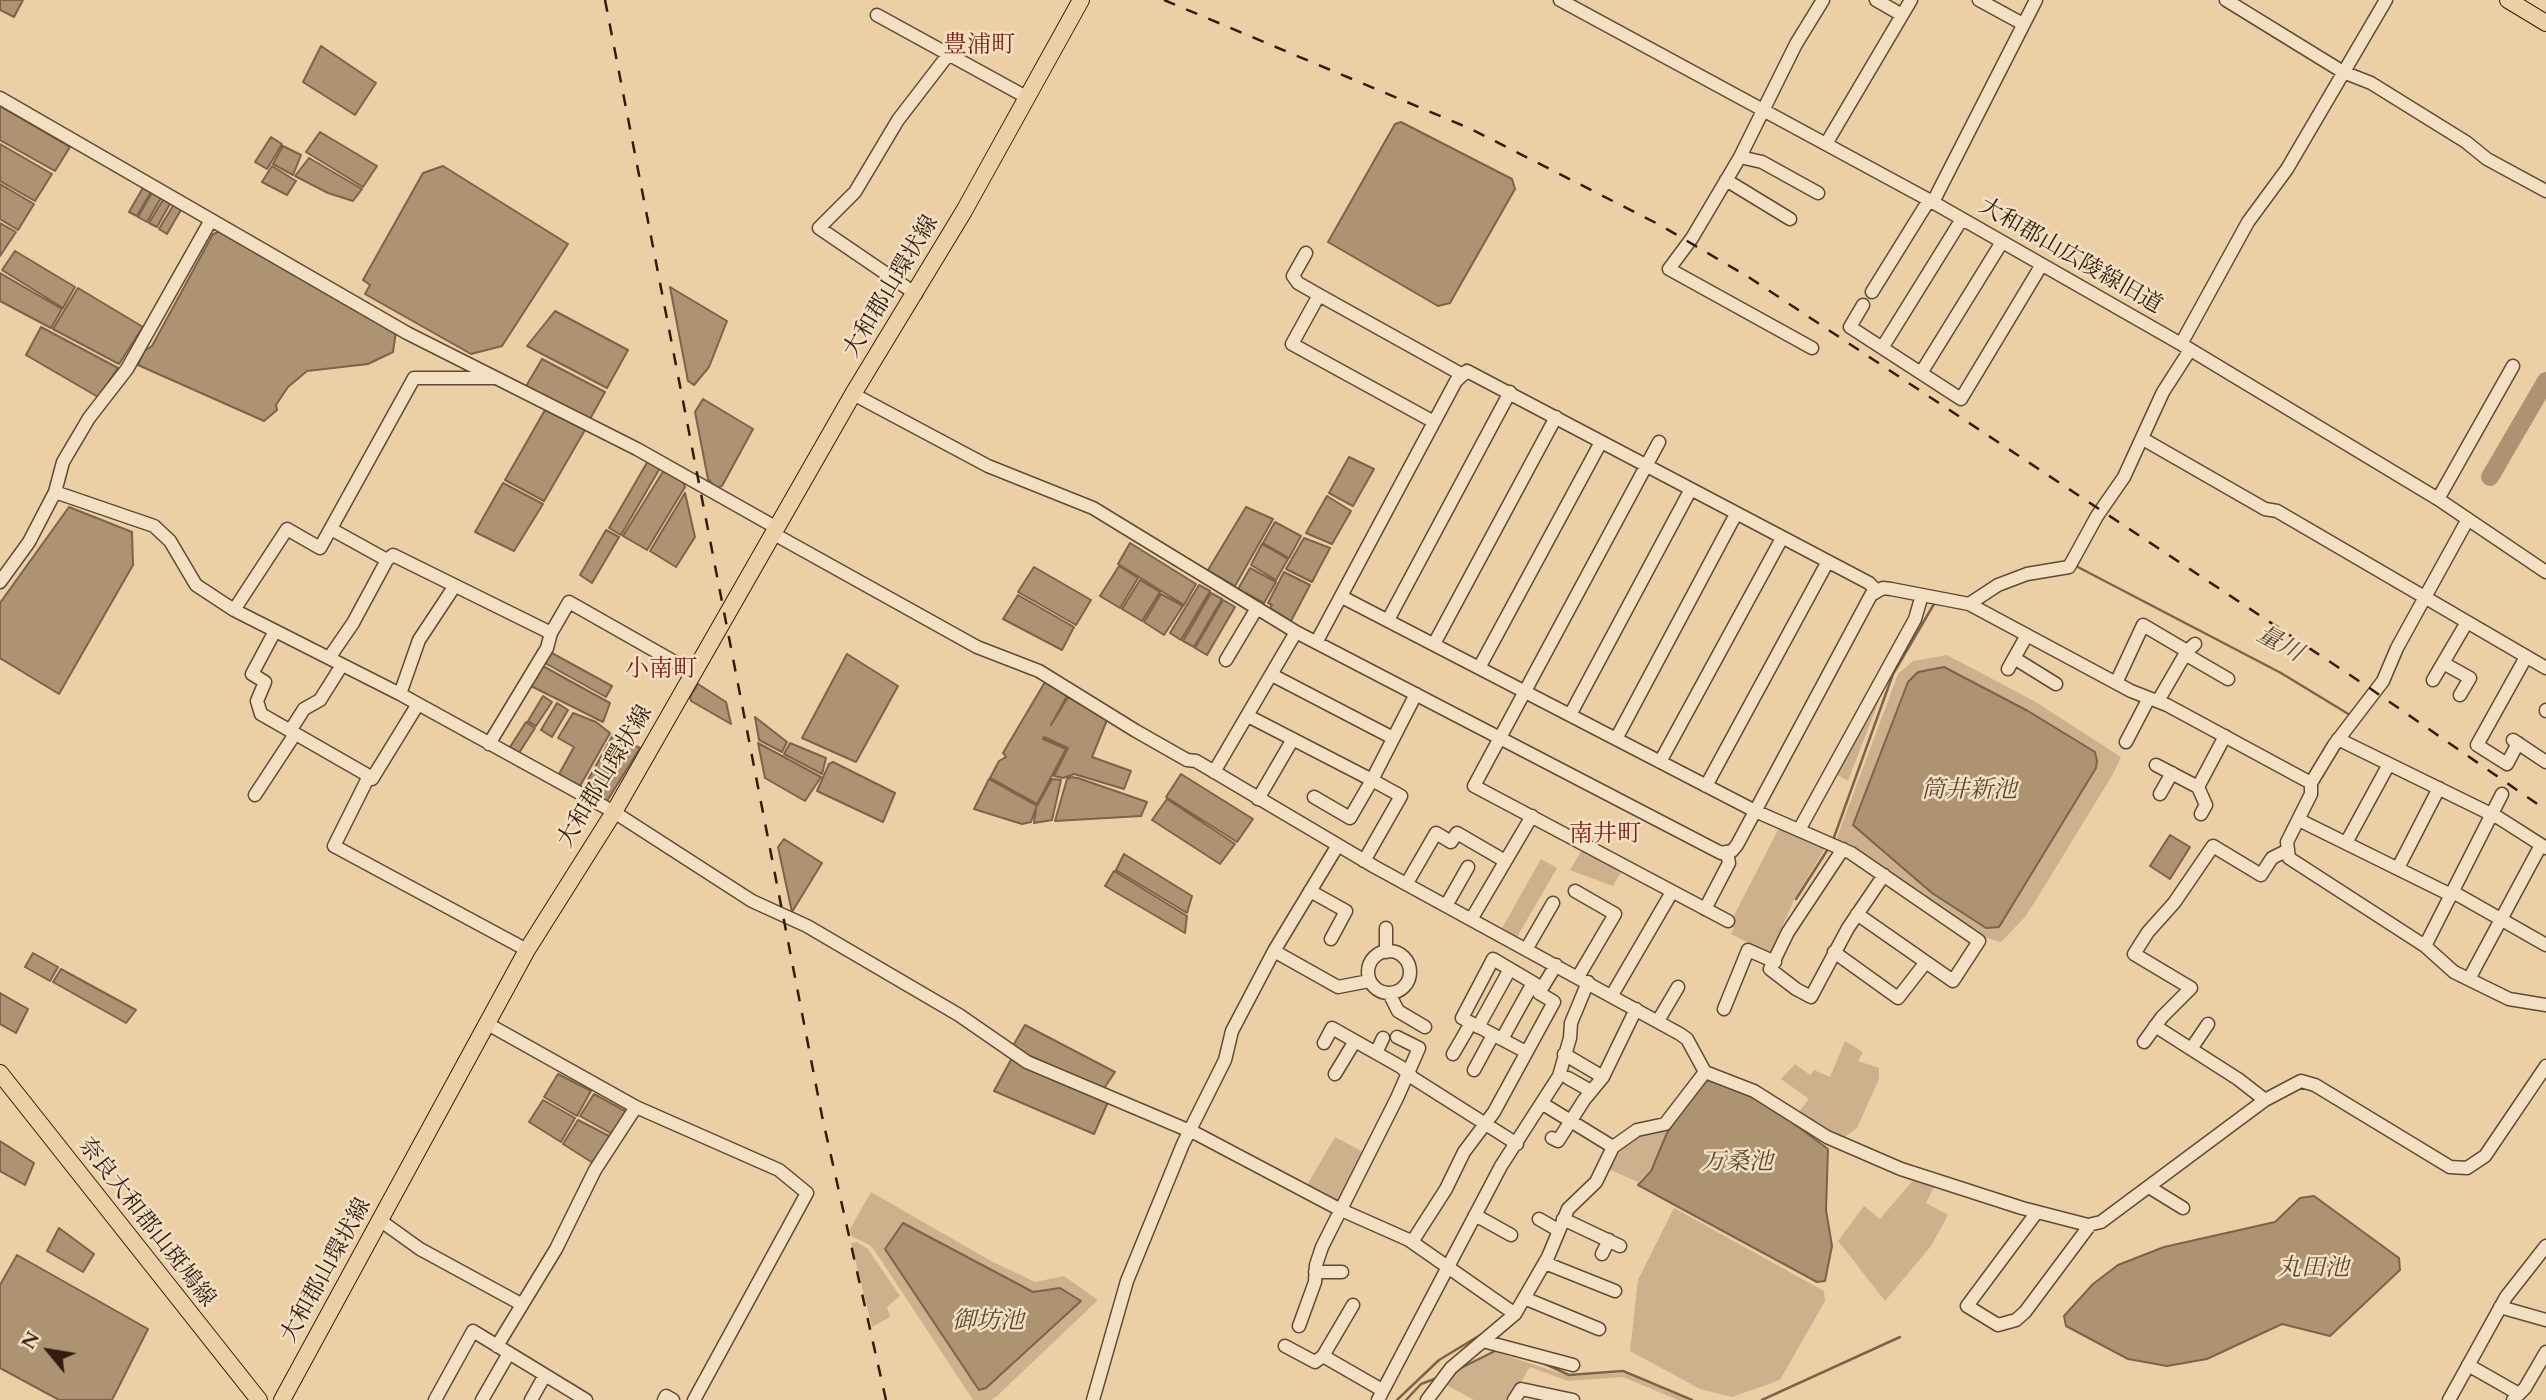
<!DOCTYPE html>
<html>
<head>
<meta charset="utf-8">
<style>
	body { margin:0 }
	#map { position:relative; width:2546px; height:1400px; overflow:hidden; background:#ecd0a5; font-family:Cardo,serif }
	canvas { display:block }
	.north { position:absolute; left:14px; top:1316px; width:70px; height:70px; -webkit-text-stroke:5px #f3e0c4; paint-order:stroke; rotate:300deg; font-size:19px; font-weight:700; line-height:28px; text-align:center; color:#331c0f }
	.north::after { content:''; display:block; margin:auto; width:24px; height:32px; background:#331c0f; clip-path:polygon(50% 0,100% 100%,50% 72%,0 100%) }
</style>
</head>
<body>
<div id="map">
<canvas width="2546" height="1400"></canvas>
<div class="north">N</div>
</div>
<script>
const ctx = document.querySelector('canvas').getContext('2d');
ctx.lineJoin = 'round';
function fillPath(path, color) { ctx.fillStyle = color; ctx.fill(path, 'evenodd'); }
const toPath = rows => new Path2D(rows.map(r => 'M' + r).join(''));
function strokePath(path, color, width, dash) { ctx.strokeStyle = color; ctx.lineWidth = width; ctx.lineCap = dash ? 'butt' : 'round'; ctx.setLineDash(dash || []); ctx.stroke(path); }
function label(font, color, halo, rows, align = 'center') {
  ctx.font = font + ' Cardo,"Noto Serif JP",serif'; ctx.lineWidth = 5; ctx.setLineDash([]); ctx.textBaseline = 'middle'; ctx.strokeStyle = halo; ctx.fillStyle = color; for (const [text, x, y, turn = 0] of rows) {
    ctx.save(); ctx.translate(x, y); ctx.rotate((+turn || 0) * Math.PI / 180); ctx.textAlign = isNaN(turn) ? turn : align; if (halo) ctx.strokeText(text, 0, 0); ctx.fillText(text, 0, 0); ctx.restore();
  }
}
fillPath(toPath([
	[1947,655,2034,701,2121,757,2113,774,2036,900,2025,917,2001,942,1979,936,1846,842,1836,840,1898,674,1913,661],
	[1945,667,2028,711,2095,752,1986,928,1932,893,1853,825],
	[1893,664,1848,781,1834,773],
	[1779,828,1825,848,1795,898,1770,954,1731,934,1734,928,1729,925],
	[1583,848,1623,869,1613,886,1570,870],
	[1541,859,1557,868,1517,937,1502,928],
	[1845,1041,1863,1052,1858,1061,1879,1068,1879,1079,1857,1128,1842,1139,1798,1113,1809,1099,1781,1079,1795,1064,1810,1075,1814,1070,1830,1077],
	[1670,1128,1649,1171,1638,1182,1608,1169,1629,1139],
	[1335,1137,1363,1152,1338,1200,1333,1201,1306,1187],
	[1914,1179,1934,1187,1926,1203,1948,1215,1931,1246,1885,1301,1838,1241,1864,1206,1880,1219],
	[871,1192,991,1261,1035,1282,1064,1276,1098,1300,997,1396,991,1400,973,1400,875,1251,870,1245,851,1236,850,1229],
	[903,1223,1033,1292,1081,1301,986,1388,979,1390,885,1248],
	[1674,1208,1824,1291,1825,1301,1780,1380,1732,1397,1700,1389,1630,1351,1638,1280],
	[857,1242,868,1249,900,1296,887,1307,890,1317,872,1327,851,1243],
	[1495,1352,1569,1376,1623,1373,1688,1400,1678,1400,1623,1377,1568,1381,1530,1367,1510,1400,1474,1400,1445,1384,1456,1372]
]), '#cdb18c');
const water = toPath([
	[0,0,23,0,14,17,0,10,0,0],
	[321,46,376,83,355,115,303,82,321,46],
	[0,106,70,147,55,171,0,140,0,106],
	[1401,122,1512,179,1515,189,1450,303,1438,306,1328,242,1395,124,1401,122],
	[320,132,377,166,363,187,306,152,320,132],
	[271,137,282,144,267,169,255,162,271,137],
	[0,144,52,174,35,201,0,181,0,144],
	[283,146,301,155,293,175,273,164,283,146],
	[309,158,362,189,353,201,328,193,295,176,309,158],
	[272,166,296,181,287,195,262,182,272,166],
	[443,166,568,244,502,346,471,354,365,294,370,285,363,280,423,173,443,166],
	[0,184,34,204,18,230,0,219,0,184],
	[144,186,152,190,137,216,129,212,144,186],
	[153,191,162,196,147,222,138,217,153,191],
	[164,198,171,202,157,227,149,223,164,198],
	[174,204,182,208,167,234,159,229,174,204],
	[0,223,16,232,0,256,0,223],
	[224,230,396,331,393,352,368,364,307,371,288,387,276,405,277,410,264,421,138,365,144,351,152,346,213,234,224,230],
	[15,251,75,287,63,308,2,270,15,251],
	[0,273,62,309,51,328,0,301,0,273],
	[670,287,727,321,709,367,694,385,688,381,670,287],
	[78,288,143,327,119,364,53,329,78,288],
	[555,311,628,350,607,388,527,346,555,311],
	[41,327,118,368,98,397,26,355,41,327],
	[542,359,605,392,590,419,525,388,542,359],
	[703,399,753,429,722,486,716,488,708,479,695,412,703,399],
	[545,410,585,430,544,501,505,480,545,410],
	[1349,457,1374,469,1353,506,1329,493,1349,457],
	[648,461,660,468,621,535,609,528,648,461],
	[664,470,683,482,685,487,647,550,623,536,664,470],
	[503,483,543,504,514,551,475,532,503,483],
	[685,493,695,537,676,567,650,551,685,493],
	[1327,496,1351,511,1332,544,1306,533,1327,496],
	[69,507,132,532,133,565,59,694,0,658,0,603,69,507],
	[1246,507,1273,519,1235,586,1208,570,1246,507],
	[1275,522,1301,536,1289,558,1263,543,1275,522],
	[606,530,619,537,592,583,580,575,606,530],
	[1304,538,1330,548,1312,582,1286,569,1304,538],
	[1130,543,1196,584,1184,605,1118,564,1130,543],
	[1262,544,1288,559,1276,580,1251,565,1262,544],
	[1119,566,1138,578,1120,608,1100,596,1119,566],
	[1034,567,1091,600,1076,625,1018,592,1034,567],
	[1250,568,1276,582,1264,603,1238,589,1250,568],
	[1284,572,1310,585,1291,621,1270,608,1272,605,1268,603,1284,572],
	[1140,580,1160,592,1142,621,1122,609,1140,580],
	[1199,585,1210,591,1181,640,1170,633,1199,585],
	[1211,593,1222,599,1194,647,1183,641,1211,593],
	[1161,594,1183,606,1164,635,1144,622,1161,594],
	[1018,595,1074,627,1062,650,1003,619,1018,595],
	[1223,600,1235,607,1207,655,1195,648,1223,600],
	[550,652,612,686,606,697,545,663,550,652],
	[847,654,898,686,856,762,802,738,847,654],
	[541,665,610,703,603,722,531,686,541,665],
	[1944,667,2028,711,2095,752,2097,761,2096,768,1999,927,1986,928,1932,893,1853,825,1908,682,1918,672,1944,667],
	[1045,682,1067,696,1051,725,1068,697,1107,720,1092,757,1131,771,1124,789,1074,774,1063,778,1054,776,1068,748,1044,737,1043,739,1066,749,1037,804,990,778,999,761,1006,757,1003,753,1045,682],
	[698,684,726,702,731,724,691,701,690,697,698,684],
	[543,696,552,702,536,726,528,721,543,696],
	[557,703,568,710,552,737,541,730,557,703],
	[573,713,596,722,610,733,580,786,559,774,574,747,558,738,573,713],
	[755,717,787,742,782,752,759,740,755,717],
	[526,722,535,728,519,753,510,747,526,722],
	[613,735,640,748,607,801,584,787,613,735],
	[758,743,821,777,805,801,765,778,758,743],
	[790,743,826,758,822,774,784,754,790,743],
	[833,762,895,793,883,822,817,791,829,764,833,762],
	[1181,774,1253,819,1237,842,1166,797,1181,774],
	[1071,777,1078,778,1147,802,1141,816,1055,821,1067,779,1071,777],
	[989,779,1037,806,1052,779,1061,780,1052,820,1034,823,1036,808,1031,822,1022,824,974,809,989,779],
	[1167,799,1235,844,1220,864,1152,820,1167,799],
	[2170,835,2190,847,2170,879,2150,866,2170,835],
	[784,839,822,863,792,912,778,847,784,839],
	[1124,854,1192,896,1187,913,1116,870,1124,854],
	[1114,871,1187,916,1185,933,1105,886,1114,871],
	[33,953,58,967,50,981,25,967,33,953],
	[61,969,136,1010,126,1023,53,982,61,969],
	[0,993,28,1009,16,1033,0,1024,0,993],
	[1025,1025,1115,1072,1103,1090,1015,1049,1014,1044,1025,1025],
	[1013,1056,1108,1102,1094,1134,994,1091,1013,1056],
	[558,1074,591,1091,577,1116,544,1097,558,1074],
	[1714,1078,1769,1105,1828,1149,1826,1210,1832,1246,1825,1281,1817,1282,1638,1185,1651,1171,1667,1133,1703,1082,1714,1078],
	[594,1094,627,1112,612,1134,580,1116,594,1094],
	[543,1100,575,1118,561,1142,529,1122,543,1100],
	[578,1120,611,1137,593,1163,563,1144,578,1120],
	[0,1141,34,1163,25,1185,0,1171,0,1141],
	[2314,1196,2399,1258,2400,1270,2330,1336,2282,1324,2207,1359,2167,1366,2128,1359,2066,1326,2064,1316,2093,1284,2118,1265,2164,1247,2275,1222,2300,1198,2314,1196],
	[903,1223,1033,1292,1060,1288,1081,1301,986,1388,979,1390,885,1249,903,1223],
	[59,1228,94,1254,83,1272,47,1251,59,1228],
	[17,1255,148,1329,112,1400,59,1400,0,1368,0,1285,17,1255]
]);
fillPath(water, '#ad9372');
strokePath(water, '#7c634a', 2);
strokePath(toPath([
	[2074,565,2281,673,2350,715],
	[1833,840,1893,674,1934,604],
	[1796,899,1828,849],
	[1543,1363,1569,1375,1623,1371,1692,1400],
	[1459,1369,1497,1350],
	[1397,1400,1439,1360,1482,1334],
	[1406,1400,1421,1384,1437,1378],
	[1762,1400,1900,1337]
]), '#7c634a', 2.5);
strokePath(toPath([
	[2490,477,2546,381]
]), '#ad9372', 18);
const minor = toPath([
	[1560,0,1929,200,2181,344,2438,499,2546,572],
	[1876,0,1902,15],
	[1979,0,2023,24],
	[2226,0,2343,72,2371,83,2466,142,2487,159,2546,191],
	[877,15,1028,98],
	[0,98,407,333,637,449,777,528],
	[1826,144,1911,0],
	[1740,157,1762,162,1818,193],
	[1726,180,1790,219],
	[1933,202,2036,0],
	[1306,253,1293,276,1298,283,1319,295],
	[1872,292,1929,200],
	[916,294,819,228,855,192,898,120,948,55],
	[1863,305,1850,327,1961,399,2041,266],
	[2181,344,2248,222,2287,169,2386,0],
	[1812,348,1669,269,1692,238,1740,157,1796,44,1823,0],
	[1882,348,1962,219],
	[1921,373,2002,242],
	[853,394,988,466,1093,508,1296,632,1721,853,1732,851,1737,845,1871,595,1883,588,1891,589,1969,604,2131,691,2167,705,2311,783,2311,794,2287,842,2289,858,2425,946,2454,972,2509,999,2546,1005],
	[1434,422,1292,344,1319,295,1461,374],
	[2143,439,2265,509,2277,511,2546,668],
	[1659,442,1474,786,1728,921],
	[55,492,154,526,170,541,196,585,234,610,400,694,614,812,752,901,807,926,959,1015,1027,1062,1197,1134,1339,1209,1409,1240,1515,1314],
	[2438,499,2513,366],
	[331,529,387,560,393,555,551,633],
	[774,534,977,647,1039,671,1136,731,1187,760,1196,761,1375,867,1680,1034,1687,1039,1705,1072],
	[0,582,29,542,55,492,63,462,89,418,127,369,211,220],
	[1342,597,1755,811,1851,853,1979,941,1953,981,1857,914],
	[1969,604,1998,585,2027,574,2069,567,2097,516,2124,477,2163,392,2190,350],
	[234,610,287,529,320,548,414,378,494,378],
	[1388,620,1510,392],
	[275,631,252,674,265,682,257,701,261,714,369,776,334,846,527,950],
	[1317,641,1456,381,1467,371,1869,583,1877,591],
	[1434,644,1556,417],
	[2185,654,2228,679],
	[329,658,353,623,387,560],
	[2014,658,2056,684],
	[1226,660,1257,608],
	[2443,663,2470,678,2460,695],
	[1479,668,1601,442],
	[2008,669,2027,635],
	[1272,675,1393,738],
	[2433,680,2467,622],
	[2116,683,2143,625,2187,651],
	[400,694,419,640,454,587],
	[2158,701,2187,651,2195,644],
	[2546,710,2546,711],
	[1570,715,1691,489],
	[1248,716,1372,780,1350,818,1314,797],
	[290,731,304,709,320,700,342,665],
	[1616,739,1736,514],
	[2338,739,2499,818,2546,848],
	[2513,740,2546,762],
	[2126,742,2149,698],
	[2518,743,2507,764,2477,745,2526,657],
	[489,744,547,648,551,633,569,602,694,673],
	[1660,762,1782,538],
	[2156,765,2198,787,2225,736],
	[1214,772,1296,632],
	[369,776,372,779,418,704],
	[2311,783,2334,745,2383,681,2397,648,2468,519],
	[1706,786,1827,563],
	[2198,787,2206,805,2201,814],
	[2160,794,2172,773],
	[255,795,295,734],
	[1258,799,1293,739],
	[2299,820,2451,895],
	[1799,830,1915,619,1922,595],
	[2346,843,2389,764],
	[1843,849,1788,932,1770,969,1796,989,1811,997,1848,928,1884,875],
	[1364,861,1401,796,1372,780,1416,694],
	[2398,868,2439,788],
	[1407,883,1436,833,1451,842,1457,833,1505,861],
	[1310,891,1346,911,1331,939],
	[1575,891,1615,914,1578,977],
	[2453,892,2546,945],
	[1447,904,1468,867],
	[1705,909,1729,863,1727,853],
	[1472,918,1532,816],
	[1386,928,1386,952],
	[2425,946,2502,794],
	[1527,948,1553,903],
	[1274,951,1338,987,1369,981],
	'1368 972a21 21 0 1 1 42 0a21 21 0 1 1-42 0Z',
	[1834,952,1898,998,1926,962],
	[2469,979,2541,845],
	[1389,993,1398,1011,1425,1027],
	[1612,995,1672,892],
	[1724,1009,1748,950,1775,962],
	[1658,1021,1678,987],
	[486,1023,636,1107,779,1170,807,1193,694,1400],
	[2155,1026,2238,1079,2265,1100],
	[1478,1027,1510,969],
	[1502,1039,1533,983],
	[2144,1042,2162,1017,2191,988,2134,954,2148,932,2174,903,2213,846,2261,875,2272,858,2286,851],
	[1324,1043,1332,1028,1401,1067,1413,1078,1517,1144],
	[2191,1049,2208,1024],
	[1526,1052,1462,1018,1493,959,1542,988],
	[1376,1053,1383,1038],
	[1453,1054,1471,1023],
	[1564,1054,1603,1077],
	[1474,1070,1493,1035],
	[1705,1072,1754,1091,1827,1137,1901,1169,2022,1208,2088,1225,2101,1222,2265,1100,2301,1081,2315,1085,2450,1167,2467,1168,2485,1156,2546,1066],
	[1335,1074,1355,1041],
	[1568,1078,1591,1091],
	[1543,1104,1613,1147],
	[1552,1138,1558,1141,1584,1100,1603,1077,1636,1009],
	[2149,1187,2183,1208],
	[2037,1212,1967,1306,1998,1325,2016,1320,2025,1312,2090,1225],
	[1475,1215,1511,1235],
	[1539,1219,1558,1230],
	[1563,1219,1620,1246],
	[381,1221,420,1249,521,1304],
	[1412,1242,1446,1189,1464,1152,1494,1112,1554,1002,1539,993,1556,965],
	[1602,1254,1609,1240],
	[1545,1263,1615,1291],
	[1315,1272,1342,1272],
	[1524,1298,1599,1329],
	[2500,1307,2546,1320],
	[1299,1326,1315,1282,1316,1265,1322,1247,1397,1098,1419,1048,1397,1037],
	[1483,1341,1573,1365],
	[497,1346,556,1249,595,1170,636,1107],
	[1285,1346,1315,1362,1323,1356,1382,1390],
	[1323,1356,1353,1305],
	[2468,1365,2519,1394],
	[435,1400,473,1331,586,1400],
	[482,1400,509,1353],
	[531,1400,545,1375],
	[664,1400,666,1396,673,1400],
	[1093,1400,1127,1281,1183,1144,1225,1060,1232,1031,1274,951,1338,845],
	[1378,1400,1501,1166,1559,1076,1570,1038,1571,1023,1588,982],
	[1427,1400,1451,1368,1515,1314,1548,1257,1568,1209,1596,1182,1613,1147,1637,1130,1665,1124,1705,1072],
	[1514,1400,1521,1389,1573,1400],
	[2449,1400,2506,1297,2546,1246],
	[2513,1400,2525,1388,2546,1352]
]);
const major = toPath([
	[2508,0,2546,23],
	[0,1073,259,1400],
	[282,1400,527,950,614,812,853,394,964,211,1081,0]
]);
strokePath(minor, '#614934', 15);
strokePath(major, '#331c0f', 18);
strokePath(minor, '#f3e0c4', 12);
strokePath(major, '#ecd0a5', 16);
strokePath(toPath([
	[605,0,822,1116,886,1400],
	[1164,0,1471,129,1660,225,1750,278,2368,687,2546,810]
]), '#331c0f', 2.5, [12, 12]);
label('23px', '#331c0f', '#f3e0c4', [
	["大和郡山広陵線旧道",2070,257,30],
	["大和郡山環状線",892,287,-59],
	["大和郡山環状線",606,777,-59],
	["奈良大和郡山斑鳩線",146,1223,52],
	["大和郡山環状線",327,1271,-61]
]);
label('24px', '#7a1f14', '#f3e0c4', [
	["豊浦町",979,46],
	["小南町",661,670],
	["南井町",1605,835]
]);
label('italic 24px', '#5e4632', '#f3e0c4', [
	["量川",2279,645,29],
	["筒井新池",1969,791],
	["万桑池",1737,1163],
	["丸田池",2313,1269],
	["御坊池",988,1322]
]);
</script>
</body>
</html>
